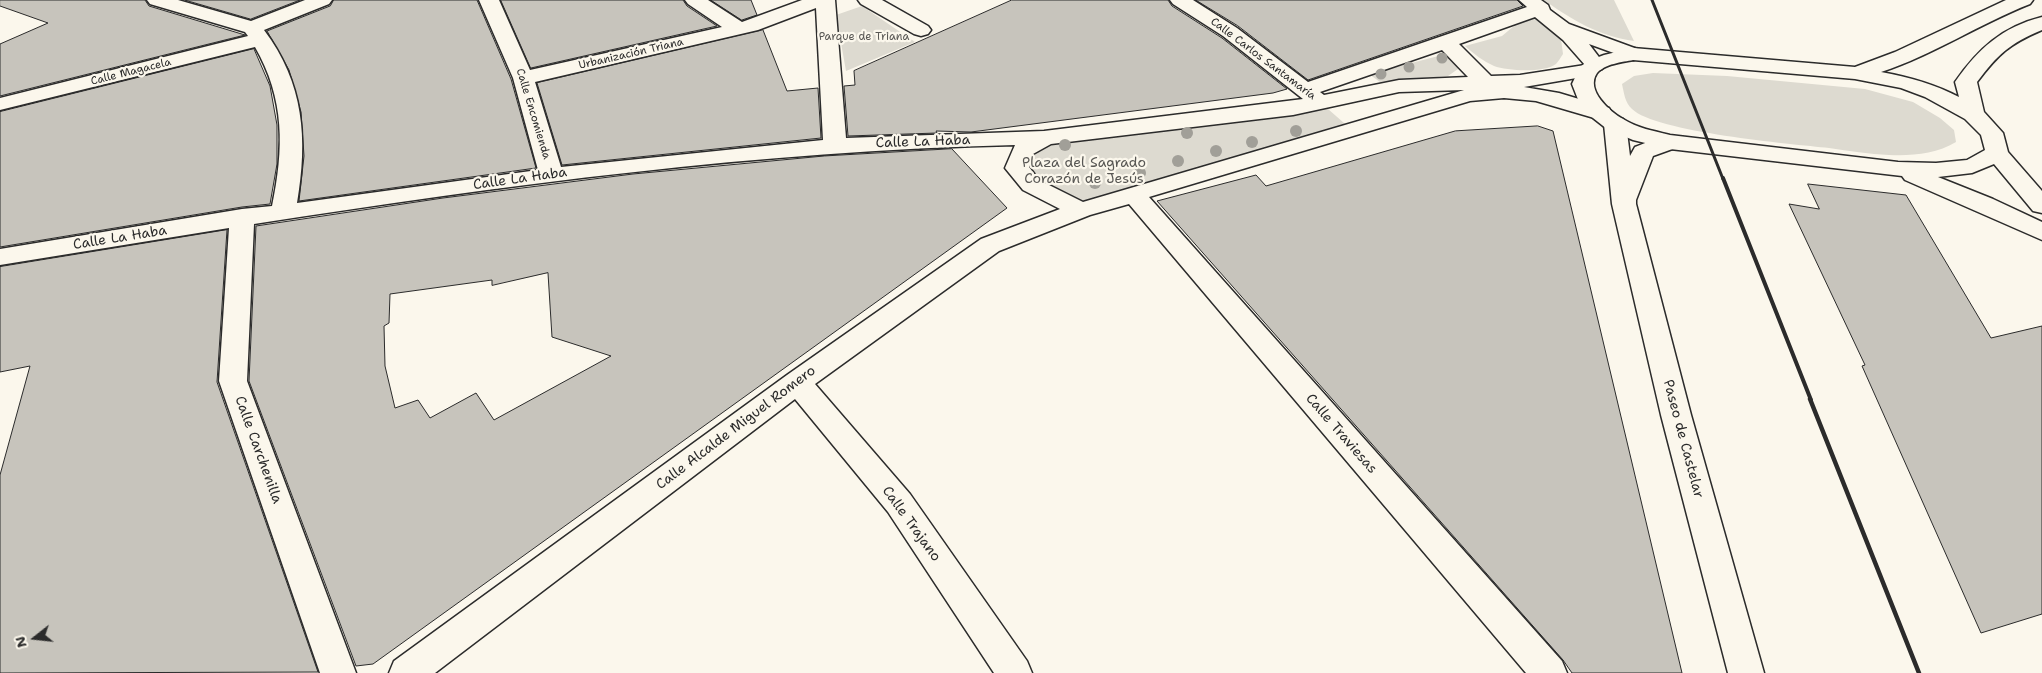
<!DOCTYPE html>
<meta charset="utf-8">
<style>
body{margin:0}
#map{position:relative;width:2042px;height:673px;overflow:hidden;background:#fbf7ec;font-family:"Shantell Sans",sans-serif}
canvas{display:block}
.north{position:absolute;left:10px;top:613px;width:50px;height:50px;-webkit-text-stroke:4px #fbf7ec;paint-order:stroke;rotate:254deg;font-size:14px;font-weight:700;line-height:20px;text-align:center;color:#2b2b2b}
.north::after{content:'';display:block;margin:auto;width:18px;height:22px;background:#2b2b2b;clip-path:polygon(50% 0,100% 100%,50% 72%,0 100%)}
</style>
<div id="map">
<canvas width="2042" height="673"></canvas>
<div class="north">N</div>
</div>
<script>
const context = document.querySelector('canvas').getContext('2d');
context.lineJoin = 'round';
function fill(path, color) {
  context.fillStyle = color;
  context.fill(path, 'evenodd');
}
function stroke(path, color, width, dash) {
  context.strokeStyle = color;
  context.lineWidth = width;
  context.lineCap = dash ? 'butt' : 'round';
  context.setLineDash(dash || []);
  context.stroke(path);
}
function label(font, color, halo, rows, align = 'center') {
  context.font = font + ' "Shantell Sans",sans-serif';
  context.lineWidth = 4.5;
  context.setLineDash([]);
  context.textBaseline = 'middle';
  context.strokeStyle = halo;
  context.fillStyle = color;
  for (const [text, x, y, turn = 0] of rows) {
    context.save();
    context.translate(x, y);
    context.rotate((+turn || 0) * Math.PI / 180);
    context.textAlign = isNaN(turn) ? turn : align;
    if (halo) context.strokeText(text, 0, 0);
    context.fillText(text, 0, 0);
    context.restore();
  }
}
const green = new Path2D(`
 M1544,0H1614L1634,41C1601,37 1570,19 1544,0Z
 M1515,5L1537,18L1561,39L1563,54C1561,57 1558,62 1556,64C1544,73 1508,71 1494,66C1483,61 1474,54 1465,46L1502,36L1514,26Z
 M862,6L915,42L846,71L836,15Z
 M1450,53L1458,62V69L1448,76L1380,82L1369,74Z
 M1653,73L1727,76L1865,89L1913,102L1940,118L1954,130L1956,142C1936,154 1912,156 1889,155C1869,154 1849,151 1829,148C1791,144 1655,132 1632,109C1625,103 1624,93 1622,84L1634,76Z
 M1320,102L1352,130L1081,210L1031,185L1023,150L1045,138Z`);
const building = new Path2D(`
 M0,0H145L149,6L245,35L0,96V44L48,23L0,6Z
 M185,0H300L251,19Z
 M334,0H477L511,79L536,168L299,201L304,156L301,112L289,70L267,31L330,6Z
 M501,0H683L687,6L717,26L531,68Z
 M711,0H751L757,15L742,20Z
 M1012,0H1168L1172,6L1222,38L1287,89L1273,93L971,132L936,131L937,133L848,136L844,86L855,85L854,71Z
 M1196,0H1517L1523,6L1308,80L1238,26Z
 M763,30L787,91L818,88L821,138L562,165L537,83Z
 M254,49L270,86L277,125V164L270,204L242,207L0,247V112Z
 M1538,126L1553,131L1682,673H1572L1563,660L1157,201L1256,175L1266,186L1455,131Z
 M952,149L1007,208L373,664L356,666L249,381L256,226L443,198L633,174L824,156ZM548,273L552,337L611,356L494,420L476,393L430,418L418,400L395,408L385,366L384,326L389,323L390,294L492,280V285Z
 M1808,184L1906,195L1991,338L2042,326V614L1981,633L1862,366L1865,365L1789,204L1819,209Z
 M227,230L217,382L318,672L0,673V475L30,366L0,372V267Z`);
const minor = new Path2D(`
 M147,0H178L251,21L305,0H332L329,4L264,30C304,83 308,139 297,203L538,170L513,78L479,0H499L530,70L722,27L688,4L685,0H708L742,22L802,0H835L846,138L1044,131L1303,99L1223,36L1173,4L1170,0H1193L1237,28L1308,82L1527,7L1519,0H1541L1548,5L1550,10L1569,24L1640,50L1643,54L1640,58L1633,60L1589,44L1605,65L1602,69L1597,71L1594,75L1524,87L1559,93L1609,108L1612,113L1609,118L1601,120L1536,101L1504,98L1470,101L1149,197L1562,661L1567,673H1526L1129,204L1090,215L999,251L815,384L910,494L1027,661L1032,673H994L888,512L795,399L435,673H389L394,661L787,375L981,239L1060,209L1023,190L1005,168L1015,145C759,151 506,185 254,224L247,381L356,673H320L219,381L229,228L0,265V249L242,209L272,206C284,149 285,99 255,47L0,110V98L248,36L245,32L150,4ZM816,8L823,140L561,167L535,82L758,30ZM1535,17L1563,40L1585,65L1520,75L1491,76L1459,44ZM1442,50L1468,77L1399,80L1324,95L1320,92ZM1464,90L1083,202L1039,180L1029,167L1033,154L1051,144L1293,115L1399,92Z
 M858,0H882L928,26L931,30L928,34L921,36L914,34L861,4Z
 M1615,117L1623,119L1626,124L1630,156L1635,147C1649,142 1663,134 1678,137L1681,142L1678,147L1653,156L1636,200V204L1691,415L1764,673H1728L1661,415L1612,204L1604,124L1607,119Z`);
const major = new Path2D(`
 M2006,0H2033L2030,4C1979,24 1933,55 1881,72C1909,77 1934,84 1959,97L1955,82C1978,49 2002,27 2042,17V30C2009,44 1998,54 1977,82L1984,112L2003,133L2008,152L2042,191V213L2033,211L1994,164L1972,173L1938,177L1993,199L2042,222V240L1905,180L1902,176L1670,149L1633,140L1607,129L1593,118L1579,102L1572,84L1580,67L1588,61L1604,55L1633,48L1855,67L1895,52ZM1633,60L1855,79L1901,88L1925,97L1965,119L1981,135L1985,150L1967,160L1936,163L1898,162L1670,135C1654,131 1637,128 1623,119C1610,112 1585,90 1597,73C1604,64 1623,62 1633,60Z`);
const railFar2 = new Path2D(`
 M1652,0L1723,179`);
const railFar1 = new Path2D(`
 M1723,178L1811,400`);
const rail = new Path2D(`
 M1810,399L1919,673`);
const trees = [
 [1442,58,5.5],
 [1409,67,5.5],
 [1381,74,5.5],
 [1296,131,6],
 [1187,133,6],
 [1252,142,6],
 [1065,145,6],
 [1216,151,6],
 [1178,161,6],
 [1140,173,6],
 [1095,183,6]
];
const farParknames = [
 ["Parque de Triana",864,37]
];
const farStreetnames = [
 ["Urbanización Triana",631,54,-13],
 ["Calle Carlos Santamaría",1263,59,37],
 ["Calle Magacela",131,72,-14],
 ["Calle Encomienda",533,114,73]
];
const streetNames = [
 ["Calle La Haba",923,142,-2],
 ["Calle La Haba",520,179,-8],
 ["Calle La Haba",120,238,-9],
 ["Calle Alcalde Miguel Romero",736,428,-37],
 ["Calle Traviesas",1341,434,49],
 ["Paseo de Castelar",1683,439,75],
 ["Calle Carchenilla",258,450,70],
 ["Calle Trajano",911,524,54]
];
const parkNames = [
 ["Plaza del Sagrado",1084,163],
 ["Corazón de Jesús",1084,179]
];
fill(green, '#dddad0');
fill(building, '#c7c4bc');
stroke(building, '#2b2b2b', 1);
stroke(minor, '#2b2b2b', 3);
stroke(major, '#2b2b2b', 3);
fill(minor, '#fbf7ec');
fill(major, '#fbf7ec');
stroke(railFar2, '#2b2b2b', 3);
stroke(railFar1, '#2b2b2b', 4);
stroke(rail, '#2b2b2b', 4.5);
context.fillStyle = '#a19f98';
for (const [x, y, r] of trees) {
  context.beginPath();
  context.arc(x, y, r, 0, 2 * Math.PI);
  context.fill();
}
label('11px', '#585754', '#fbf7ec', farParknames);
label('11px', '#2b2b2b', '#fbf7ec', farStreetnames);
label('14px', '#2b2b2b', '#fbf7ec', streetNames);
label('14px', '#585754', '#fbf7ec', parkNames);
</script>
